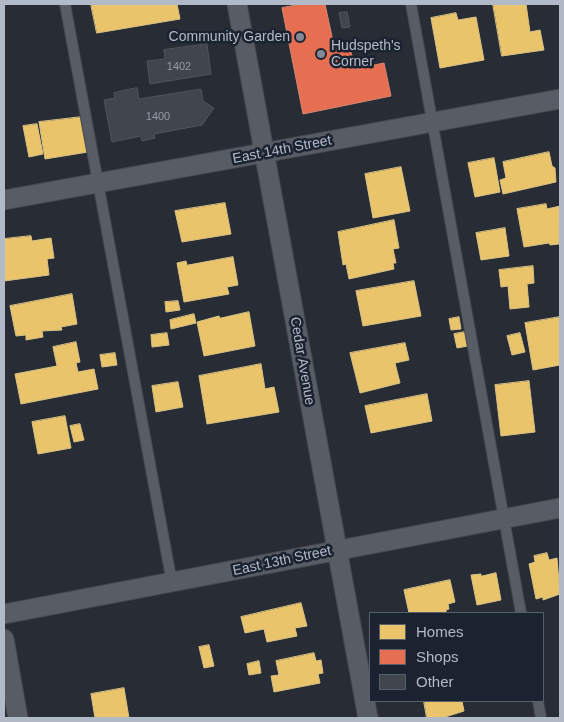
<!DOCTYPE html>
<style>
body{margin:0}
#map{position:relative;width:564px;height:722px;overflow:hidden;background:#282d35;font-family:Helvetica,sans-serif}
canvas{display:block}
.frame{position:absolute;inset:0;border:5px solid #b2b9c7;pointer-events:none}
.legend{position:absolute;left:369px;top:612px;width:175px;height:90px;box-sizing:border-box;background:#1c2330;border:1px solid #585f6c;margin:0;padding:6px 9px;list-style:none;font-size:15px;color:#b2b9c7}
.legend li{display:flex;align-items:center;gap:10px;height:25px}
.legend b{width:25px;border:1px solid #585f6c}
</style>
<div id="map">
<canvas width="564" height="722"></canvas>
<div class="frame"></div>
<ul class="legend">
<li><b style="height:14px;background:#e9c46a"></b>Homes</li>
<li><b style="height:14px;background:#e76f51"></b>Shops</li>
<li><b style="height:14px;background:#41454c"></b>Other</li>
</ul>
</div>
<script>
const context = document.querySelector('canvas').getContext('2d');
context.lineJoin = 'round';
function fill(path, color) {
  context.fillStyle = color;
  context.fill(path, 'evenodd');
}
function stroke(path, color, width, dash) {
  context.strokeStyle = color;
  context.lineWidth = width;
  context.lineCap = dash ? 'butt' : 'round';
  context.setLineDash(dash || []);
  context.stroke(path);
}
function label(font, color, halo, rows, align = 'center') {
  context.font = font + ' Helvetica,sans-serif';
  context.lineWidth = 5;
  context.setLineDash([]);
  context.textBaseline = 'middle';
  context.strokeStyle = halo;
  context.fillStyle = color;
  for (const [text, x, y, turn = 0] of rows) {
    context.save();
    context.translate(x, y);
    context.rotate((+turn || 0) * Math.PI / 180);
    context.textAlign = isNaN(turn) ? turn : align;
    if (halo) context.strokeText(text, 0, 0);
    context.fillText(text, 0, 0);
    context.restore();
  }
}
const homes = new Path2D(`
 M91,4H177L180,19L97,33Z
 M493,4H526L530,32L540,30L544,50L502,56Z
 M456,13L458,20L476,17L484,60L440,68L431,18Z
 M82,117L88,152L45,159L39,122Z
 M37,124L43,154L29,157L23,126Z
 M549,152L552,166L555,168L556,182L503,194L500,180L506,178L503,162Z
 M494,158L500,192L475,197L468,163Z
 M401,167L410,211L373,218L365,174Z
 M225,203L231,234L182,242L175,211Z
 M546,204L547,209L560,206L559,244L550,245L549,243L524,247L517,209Z
 M394,220L399,248L393,249L396,263H393L394,269L349,279L346,264L343,265L338,232Z
 M505,228L509,256L481,260L476,233Z
 M31,236L32,241L51,238L54,258L47,259L49,275L4,281V239Z
 M233,257L238,285L227,287L229,294L184,302L177,263L186,261L187,265Z
 M533,266L534,283L527,284L529,307L510,309L508,286L501,287L499,270Z
 M414,281L421,316L363,326L356,291Z
 M72,294L77,324L61,327L62,330L42,331L43,337L26,340V335L16,336L10,306Z
 M178,301L180,310L166,312L165,302Z
 M249,312L255,346L204,356L197,322L219,316L220,318Z
 M194,314L196,323L171,329L170,320Z
 M459,317L461,329L451,330L449,319Z
 M560,317V365L533,370L525,323Z
 M465,332L468,346L457,348L454,334Z
 M167,333L169,345L152,347L151,335Z
 M520,333L525,352L512,355L507,336Z
 M76,342L80,362L76,363L78,372L94,369L98,389L21,404L15,374L57,366L53,347Z
 M405,343L409,360L395,363L400,383L360,393L350,353Z
 M115,353L117,365L102,367L100,355Z
 M261,364L265,389L274,387L279,412L207,424L199,376Z
 M529,381L535,432L501,436L495,385Z
 M178,382L183,407L156,412L152,386Z
 M427,394L432,421L371,433L365,406Z
 M65,416L71,448L38,454L32,422Z
 M80,424L84,440L74,442L70,426Z
 M547,553L549,560L557,558L560,594L543,600V597L536,599L529,564L535,562L534,556Z
 M496,573L501,600L477,605L471,575L481,574V576Z
 M450,580L455,602L448,604L449,609L446,610V613H409L404,590Z
 M301,603L307,626L295,628L297,636L267,642L264,629L245,633L241,617Z
 M209,645L214,666L204,668L199,647Z
 M314,653L316,661L321,660L323,673L318,674L320,683L274,692L271,676L279,675L276,661Z
 M259,661L261,673L249,675L247,664Z
 M124,688L129,718H95L91,694Z
 M424,701H462L464,711L442,718H427Z`);
const shops = new Path2D(`
 M302,4H325L334,46L349,43L355,69L384,63L391,96L303,114L282,8Z`);
const building = new Path2D(`
 M347,12L350,27L342,28L339,13Z
 M207,44L211,74L150,84L147,61L165,59L164,50Z
 M137,88L139,99L201,89L203,101L214,108L202,125L154,134L155,138L142,141L141,136L112,142L104,100L115,98L114,93Z`);
const lane = new Path2D(`
 M65,4L172,583
 M411,4L521,613
 M538,701L541,718`);
const street = new Path2D(`
 M237,4L368,718
 M4,200L560,99
 M4,614L560,508
 M4,639L18,718`);
const markers = [
 [300,37,5,"#828894"],
 [321,54,5,"#828894"]
];
const numberNames = [
 ["1402",179,67],
 ["1400",158,117]
];
const poiNames = [
 ["Community Garden",290,37],
 ["Hudspeth's",331,46,"left"],
 ["Corner",331,62,"left"]
];
const streetNames = [
 ["East 14th Street",282,150,-11],
 ["Cedar Avenue",302,361,80],
 ["East 13th Street",282,561,-12]
];
fill(homes, '#e9c46a');
stroke(homes, '#d8c186', 1);
fill(shops, '#e76f51');
stroke(shops, '#d78574', 1);
fill(building, '#41454c');
stroke(building, '#50555d', 1);
stroke(lane, '#44484e', 12);
stroke(street, '#44484e', 21);
stroke(lane, '#585c64', 10);
stroke(street, '#585c64', 19);
for (const [x, y, r, color] of markers) {
  const dot = new Path2D();
  dot.arc(x, y, r, 0, 2 * Math.PI);
  context.fillStyle = color;
  context.fill(dot);
  stroke(dot, '#1c2330', 2);
}
label('11px', '#969ca8', null, numberNames);
label('14px', '#b2b9c7', '#1c2330', poiNames, 'right');
label('14px', '#b2b9c7', '#1c2330', streetNames);
</script>
